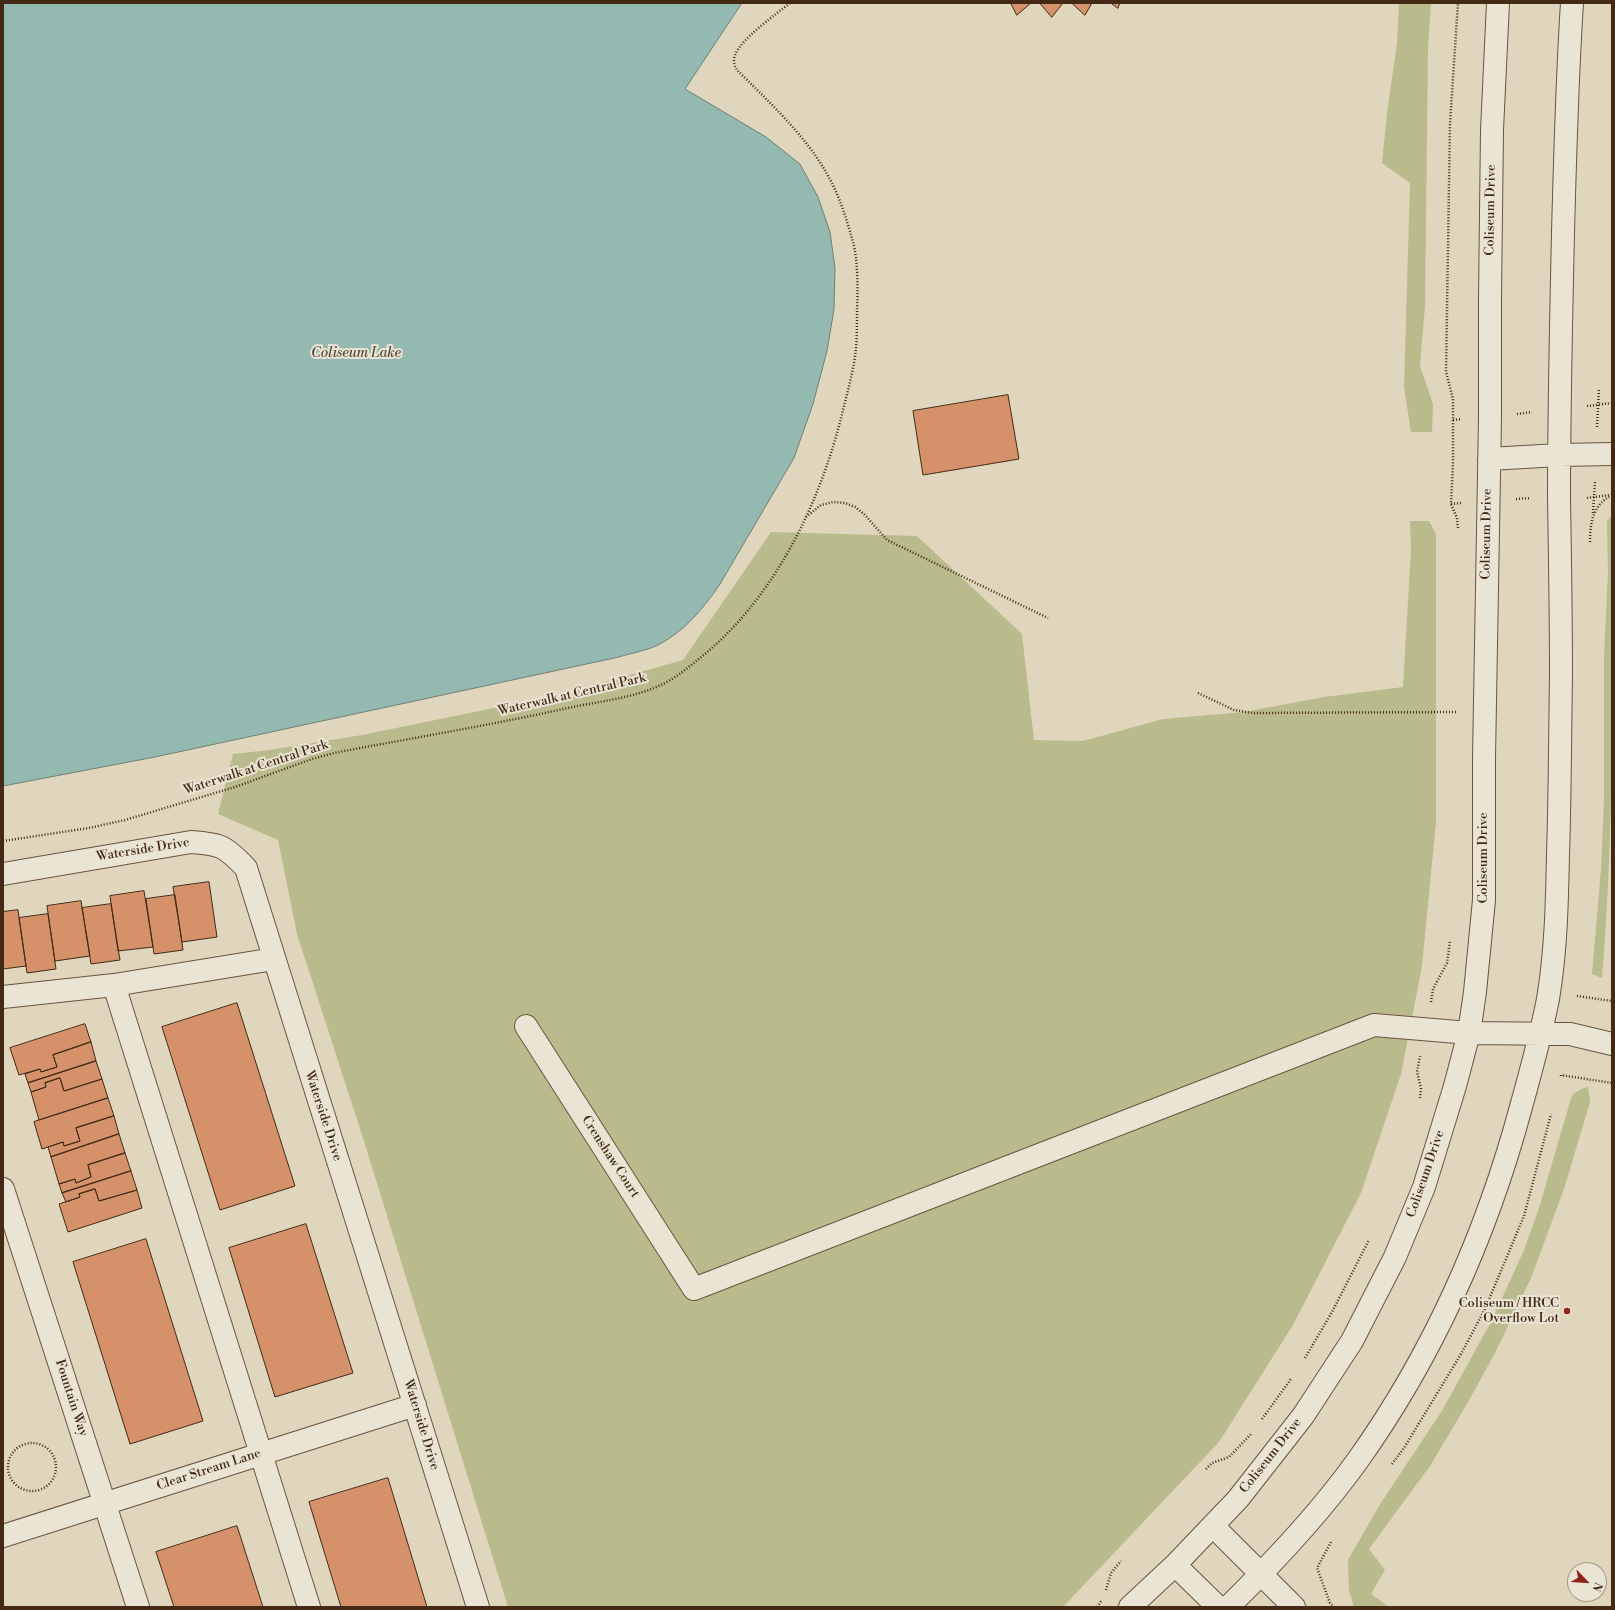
<!DOCTYPE html>
<style>
body{margin:0}
#map{position:relative;width:1615px;height:1610px;overflow:hidden;background:#dfd6bd;font-family:"Libre Bodoni",serif}
canvas{display:block}
.frame{position:absolute;inset:0;border:4px solid #442915;pointer-events:none}
.north{position:absolute;left:1567px;top:1562px;width:40px;height:40px;box-sizing:border-box;background:#eae4d4;border:1px solid #a89988;border-radius:50%;rotate:115deg;font-size:11px;font-weight:700;line-height:16px;text-align:center;color:#442915}
.north::after{content:'';display:block;margin:auto;width:14px;height:18px;background:#8f2418;clip-path:polygon(50% 0,100% 100%,50% 72%,0 100%)}
</style>
<div id="map">
<canvas width="1615" height="1610"></canvas>
<div class="frame"></div>
<div class="north">N</div>
</div>
<script>
const context = document.querySelector('canvas').getContext('2d');
context.lineJoin = 'round';
function fill(path, color) {
  context.fillStyle = color;
  context.fill(path, 'evenodd');
}
function stroke(path, color, width, dash) {
  context.strokeStyle = color;
  context.lineWidth = width;
  context.lineCap = dash ? 'butt' : 'round';
  context.setLineDash(dash || []);
  context.stroke(path);
}
function label(font, color, halo, rows, align = 'center') {
  context.font = font + ' "Libre Bodoni",serif';
  context.lineWidth = 4;
  context.setLineDash([]);
  context.textBaseline = 'middle';
  context.strokeStyle = halo;
  context.fillStyle = color;
  for (const [text, x, y, turn = 0] of rows) {
    context.save();
    context.translate(x, y);
    context.rotate((+turn || 0) * Math.PI / 180);
    context.textAlign = isNaN(turn) ? turn : align;
    if (halo) context.strokeText(text, 0, 0);
    context.fillText(text, 0, 0);
    context.restore();
  }
}
const green = new Path2D(`
 M1399,3H1431L1428,48L1425,306L1420,366L1433,404L1432,432H1411L1404,387L1410,183L1382,163L1388,105L1397,43Z
 M1612,516C1612,670 1615,825 1602,978L1592,974L1601,869L1604,800V655L1608,573L1607,520Z
 M1410,521H1429L1436,534V822L1422,966L1401,1074L1361,1193L1293,1325L1219,1442L1063,1607H508L362,1135L297,934L278,840L218,814L233,754L269,750L362,735L562,694L683,660L771,532L917,536L1022,634L1034,740L1083,741L1163,719L1244,712L1324,697L1403,687L1411,549Z
 M1588,1087L1590,1102L1564,1189L1531,1278L1495,1353L1467,1404L1430,1466L1369,1549L1385,1570L1371,1594L1389,1607H1354L1349,1590L1348,1560L1379,1506L1443,1409L1492,1320L1524,1250L1539,1208L1572,1095L1581,1089Z`);
const water = new Path2D(`
 M3,3H742L685,89L766,137L800,164L818,197L830,232L835,268L834,309L827,351L813,404L794,458L720,584C703,609 685,631 658,645C646,651 631,653 619,657L155,757L3,786Z`);
const building = new Path2D(`
 M1011,3H1031L1017,15Z
 M1040,3H1063L1052,17Z
 M1072,3H1092L1085,15Z
 M1111,3H1120L1118,8Z
 M1008,395L1019,459L923,475L913,411Z
 M209,882L217,937L182,942L173,887Z
 M144,891L153,947L118,951L110,896Z
 M175,895L183,950L154,954L146,899Z
 M81,901L90,956L55,961L47,906Z
 M111,904L120,960L91,964L82,908Z
 M18,910L26,966L3,969V912Z
 M48,914L56,969L27,973L19,918Z
 M237,1003L295,1186L220,1210L162,1027Z
 M85,1024L91,1042L53,1055L57,1067L41,1072L40,1069L19,1075L10,1048Z
 M91,1042L96,1061L28,1083L25,1074L40,1069L41,1072L57,1067L53,1055Z
 M96,1061L102,1079L64,1091L60,1078L45,1083L46,1087L31,1092L28,1083Z
 M60,1078L64,1091L102,1079L108,1098L39,1120L31,1092L46,1087L45,1083Z
 M108,1098L114,1116L76,1128L80,1141L64,1146L63,1142L42,1149L34,1122Z
 M114,1116L119,1134L51,1157L48,1147L63,1142L64,1146L80,1141L76,1128Z
 M119,1134L125,1153L88,1165L91,1177L76,1183L75,1179L59,1184L51,1157Z
 M125,1153L131,1171L62,1193L59,1184L75,1179L76,1183L91,1177L88,1165Z
 M131,1171L137,1190L99,1201L95,1189L79,1194L80,1197L66,1202L62,1193Z
 M95,1189L99,1201L137,1190L142,1208L68,1232L59,1204L80,1197L79,1194Z
 M306,1224L353,1373L275,1397L229,1248Z
 M146,1239L203,1421L130,1444L73,1262Z
 M388,1478L427,1607H341L309,1502Z
 M237,1526L263,1607H174L156,1552Z`);
const path = new Path2D(`
 M1587,406L1612,403
 M1517,414L1532,412
 M1453,420L1462,419
 M1597,427L1599,389
 M1587,498L1610,495
 M1516,499L1531,498
 M1451,504L1461,503
 M1593,513L1595,482
 M806,517L821,505L833,502L845,503L855,507L864,514L887,540L1048,618
 M1458,528L1457,518L1451,504L1453,462V399L1446,372L1450,123L1458,3
 M1590,542C1590,522 1593,505 1612,495
 M1198,693L1234,710L1253,713L1457,712
 M3,841L89,828L125,820L235,787L312,759L334,753C412,738 491,725 568,708C600,701 636,698 665,683C678,676 689,667 700,658C775,598 821,502 843,410C848,390 854,369 856,348C857,336 857,323 857,311C858,293 858,259 853,242C846,217 838,191 824,169C804,134 765,98 737,70C734,65 733,60 735,55C742,38 775,15 790,3
 M1577,996L1612,1001
 M1431,1002L1433,989L1447,963L1450,941
 M1561,1076V1075L1612,1083
 M1420,1098L1421,1088L1417,1072L1420,1056
 M1305,1358L1332,1312L1369,1240
 M1262,1419L1291,1379
 M8 1467a24 24 0 1 1 48 0a24 24 0 1 1-48 0Z
 M1392,1464L1404,1448L1461,1354L1485,1309L1524,1216L1551,1114
 M1206,1469L1212,1463L1229,1457L1251,1434
 M1331,1542L1317,1568L1330,1603L1334,1607
 M1106,1590L1111,1573L1121,1561
 M1097,1607L1102,1600`);
const minor = new Path2D(`
 M1489,459L1559,455L1612,454
 M3,874L191,842C221,844 225,846 246,868L478,1607
 M114,985L309,1607
 M3,997L114,985L274,959
 M526,1026L694,1289L1374,1025L1469,1033L1570,1034L1612,1044
 M3,1189L138,1607
 M1213,1526L1294,1607
 M3,1536L415,1405
 M1175,1565L1218,1607
 M1130,1607L1175,1565L1238,1499L1303,1416L1352,1341L1395,1257L1424,1187L1455,1086L1469,1033L1475,992L1484,900V758L1490,417V297L1492,130L1498,3
 M1228,1607C1275,1561 1320,1513 1358,1460C1434,1353 1487,1233 1521,1107C1531,1071 1541,1035 1548,999C1556,951 1557,903 1558,855C1560,795 1560,735 1561,676C1561,616 1560,557 1559,497C1559,409 1561,321 1563,233C1565,156 1567,80 1572,3`);
const markers = [
 [1567,1311,4,"#8f2418"]
];
const streetNames = [
 ["Coliseum Drive",1491,210,-89],
 ["Coliseum Drive",1487,534,-89],
 ["Waterwalk at Central Park",572,695,-13],
 ["Waterwalk at Central Park",256,768,-18],
 ["Waterside Drive",143,850,-9],
 ["Coliseum Drive",1484,858,-90],
 ["Waterside Drive",323,1116,72],
 ["Crenshaw Court",610,1157,57],
 ["Coliseum Drive",1426,1174,-71],
 ["Fountain Way",71,1398,72],
 ["Waterside Drive",421,1425,73],
 ["Coliseum Drive",1271,1456,-52],
 ["Clear Stream Lane",209,1470,-18]
];
const poiNames = [
 ["Coliseum / HRCC",1559,1304],
 ["Overflow Lot",1559,1319]
];
const waterNames = [
 ["Coliseum Lake",356,354]
];
fill(green, '#babb8c');
fill(water, '#93b9b0');
stroke(water, '#737f72', 1);
fill(building, '#d4916a');
stroke(building, '#442915', 1);
stroke(minor, '#6b543f', 24);
stroke(path, '#442915', 2.5, [1, 2]);
stroke(minor, '#eae4d4', 22);
for (const [x, y, r, color] of markers) {
  const dot = new Path2D();
  dot.arc(x, y, r, 0, 2 * Math.PI);
  context.fillStyle = color;
  context.fill(dot);
  stroke(dot, '#eae4d4', 1.5);
}
label('13px', '#442915', '#eae4d4', streetNames);
label('13px', '#442915', '#eae4d4', poiNames, 'right');
label('italic 14px', '#584d3c', '#eae4d4', waterNames);
</script>
